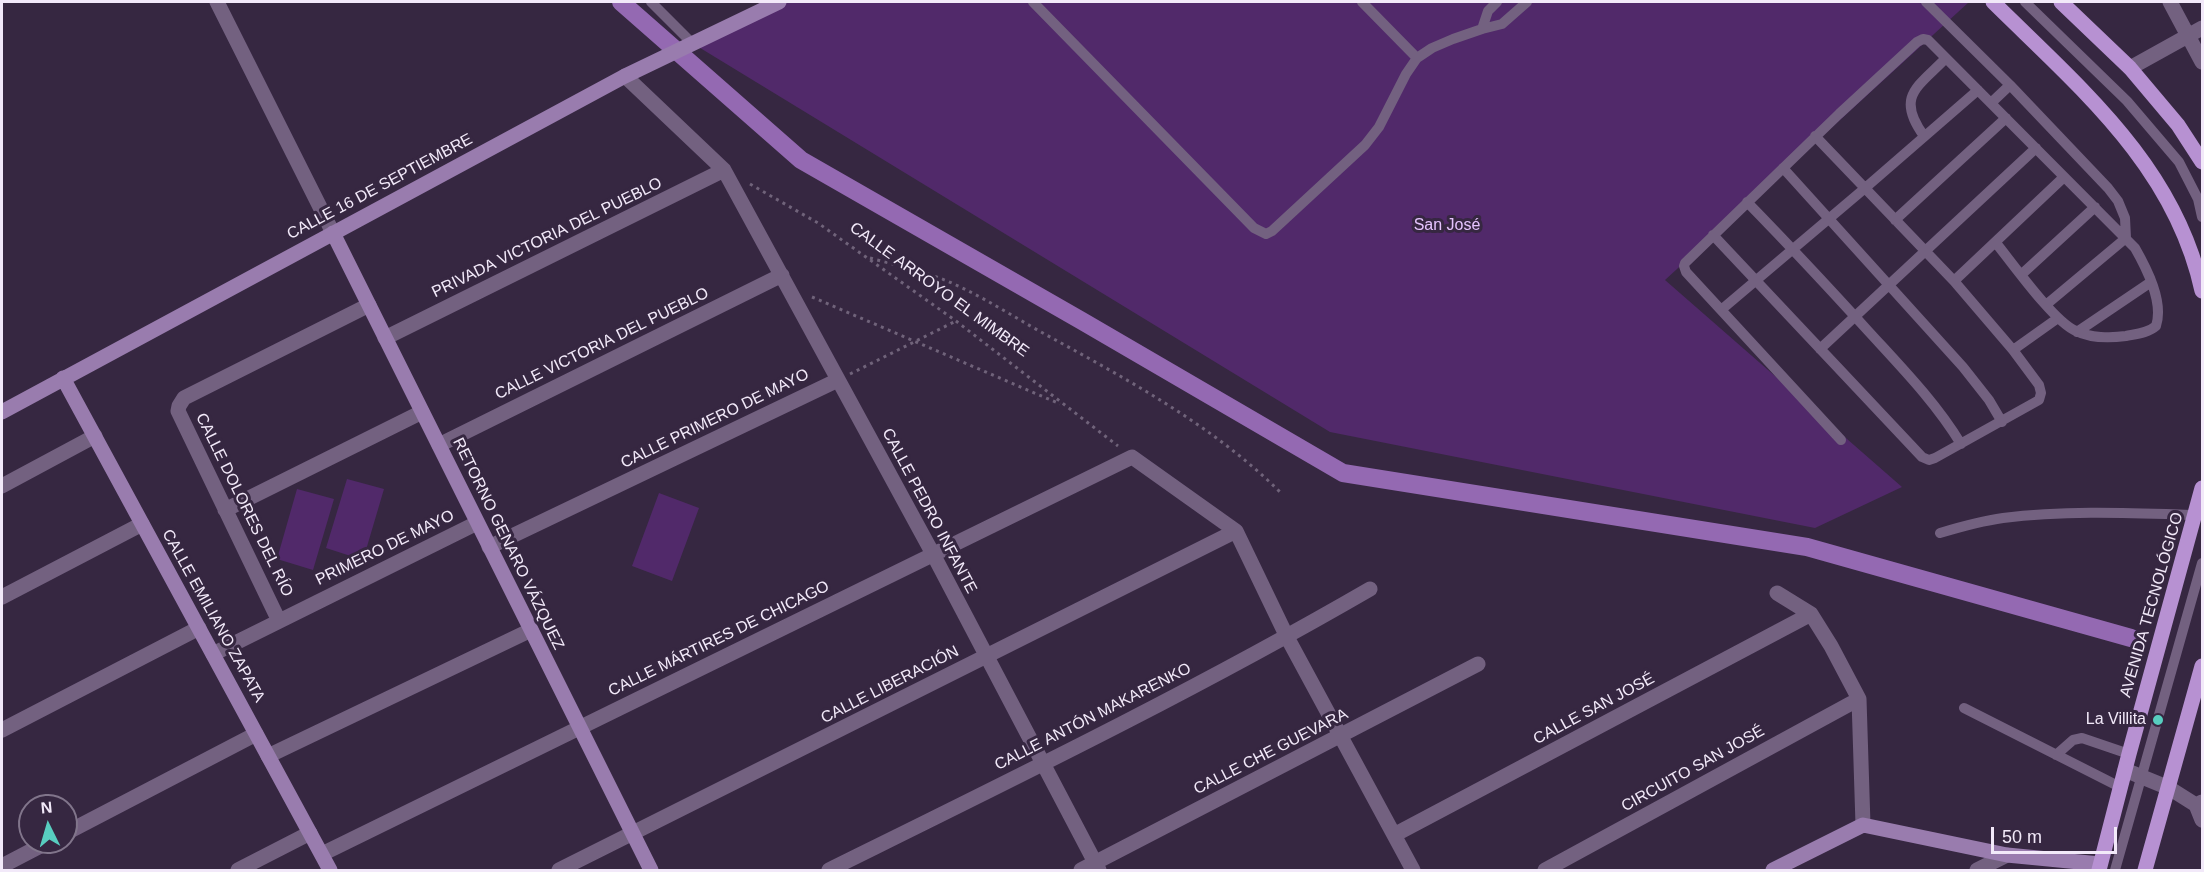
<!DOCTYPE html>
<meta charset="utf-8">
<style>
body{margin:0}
#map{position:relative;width:2204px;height:872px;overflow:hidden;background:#362741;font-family:Arial,sans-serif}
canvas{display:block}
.frame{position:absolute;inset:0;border:3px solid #f2e9f9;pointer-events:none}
.north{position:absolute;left:18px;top:794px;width:60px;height:60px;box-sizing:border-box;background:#362741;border:2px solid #81758b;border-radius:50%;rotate:355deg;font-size:16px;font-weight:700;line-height:24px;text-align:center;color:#f2e9f9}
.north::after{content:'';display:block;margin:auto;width:21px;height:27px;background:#58cec0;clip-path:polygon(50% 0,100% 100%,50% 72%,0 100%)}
.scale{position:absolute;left:1991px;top:827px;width:126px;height:27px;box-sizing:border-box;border:3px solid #f2e9f9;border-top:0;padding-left:8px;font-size:18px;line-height:21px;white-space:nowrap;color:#f2e9f9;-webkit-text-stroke:4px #362741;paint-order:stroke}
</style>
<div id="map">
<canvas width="2204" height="872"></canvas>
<div class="frame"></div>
<div class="north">N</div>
<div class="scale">50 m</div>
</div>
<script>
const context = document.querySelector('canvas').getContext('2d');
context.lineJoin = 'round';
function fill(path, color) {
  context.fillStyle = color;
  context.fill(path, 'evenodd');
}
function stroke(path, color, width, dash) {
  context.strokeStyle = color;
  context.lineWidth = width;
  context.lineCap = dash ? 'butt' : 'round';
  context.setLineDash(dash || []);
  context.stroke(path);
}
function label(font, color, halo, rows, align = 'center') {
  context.font = font + ' Arial,sans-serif';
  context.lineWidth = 6;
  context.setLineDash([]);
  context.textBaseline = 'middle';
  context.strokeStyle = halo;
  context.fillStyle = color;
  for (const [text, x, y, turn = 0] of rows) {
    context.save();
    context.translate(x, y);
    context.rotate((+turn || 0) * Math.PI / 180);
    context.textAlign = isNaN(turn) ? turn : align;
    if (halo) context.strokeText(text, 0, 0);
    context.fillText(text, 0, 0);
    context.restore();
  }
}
const green = new Path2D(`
 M774,2H1969L1665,280L1902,487L1815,528L1330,432L692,43Z
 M347,479L384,489L363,560L326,548Z
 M297,489L334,499L313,570L277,559Z
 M659,493L699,508L672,581L632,566Z`);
const canal = new Path2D(`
 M621,2L801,160L1082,321L1343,473L1807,547L2131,638`);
const path = new Path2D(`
 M750,184L818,223L956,321L1118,446
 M870,258C899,266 929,272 956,285C989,300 1020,321 1052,338C1132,382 1216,428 1281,493
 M812,297L1060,404
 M850,374L956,321`);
const lane = new Path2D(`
 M651,2L692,43
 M1033,2L1254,228L1266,234L1272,231L1365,145L1379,127L1406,74L1417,58L1432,48L1453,39L1482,29L1502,24L1527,2
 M1362,2L1417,58
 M1926,2L2010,85L1991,103
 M2025,2L2127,101L2179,162L2198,199L2202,217
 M1482,29L1488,11L1497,2
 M2010,85L2108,188L2118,201L2125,218L2126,238L2047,304
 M1924,136C1895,96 1918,87 1946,58
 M1783,168L1963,367L1989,400L2002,422
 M1747,202C1789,245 1830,289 1870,333C1903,369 1936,403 1961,444
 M1895,220L2006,118
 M1713,235L1922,457L1929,460L1935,458L2039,400L2041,393L2039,385L2013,350L1954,281L1815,136
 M2022,274L2095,207
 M1954,281L2064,177
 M1721,310L1864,189L1978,90
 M2077,332L2151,282
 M1820,349L2036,148
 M2013,350L2058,318
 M1841,440L1686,272L1684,266L1685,263L1839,114L1917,42L1923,39L1928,40L2135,248C2147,269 2164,302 2156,326C2148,333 2136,334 2126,336C2111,338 2090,338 2076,331C2054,322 2013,264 1996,243
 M1940,533C1960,527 1981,521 2003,518C2067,510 2131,513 2196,515
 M1964,708L2120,787
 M2056,755L2073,740L2082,738L2129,754
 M2115,870L2202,563`);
const street = new Path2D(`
 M217,2L333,233
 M2170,2L2202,62
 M2130,68L2202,28
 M625,76L724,170L933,554L1099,870
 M385,338L724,170
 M439,445L782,275
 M2,486L95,436
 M225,510L422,412
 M489,547L838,380
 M1777,593L1811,614L1831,646L1859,699L1863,825
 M2,597L142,524
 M279,621L178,411L179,406L184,398L369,305
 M213,654L477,523
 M2,730L199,628
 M268,756L531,630
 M2125,770L2169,788L2196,805L2202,802
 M2196,805L2202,820
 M66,833L256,734
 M1394,835L1811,614
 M322,854L1132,457L1236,531L1287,637L1413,870
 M2,866L48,842
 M238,870L310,833
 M559,870L1236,531
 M829,870C1011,780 1194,691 1370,589
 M1081,870L1478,664
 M1545,870L1859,699
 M1977,870L2007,855`);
const secondary = new Path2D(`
 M333,233L651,870
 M63,378L330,870
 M2,412L625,76L779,2
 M1773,870L1863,825L2007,855L2100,864`);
const primary = new Path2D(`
 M1993,2C2080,88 2175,166 2202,291
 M2061,2L2130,68L2178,125L2202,162
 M2099,870L2129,754L2202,488
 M2145,870L2202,666`);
const markers = [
 [2158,720,6,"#58cec0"]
];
const streetNames = [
 ["CALLE 16 DE SEPTIEMBRE",380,187,-28],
 ["PRIVADA VICTORIA DEL PUEBLO",547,238,-26],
 ["CALLE ARROYO EL MIMBRE",939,290,36],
 ["CALLE VICTORIA DEL PUEBLO",602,344,-26],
 ["CALLE PRIMERO DE MAYO",715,419,-26],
 ["CALLE DOLORES DEL RÍO",244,505,64],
 ["CALLE PEDRO INFANTE",929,511,62],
 ["RETORNO GENARO VÁZQUEZ",508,544,64],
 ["PRIMERO DE MAYO",385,548,-26],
 ["AVENIDA TECNOLÓGICO",2152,605,-74],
 ["CALLE EMILIANO ZAPATA",213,616,61],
 ["CALLE MÁRTIRES DE CHICAGO",719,639,-26],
 ["CALLE LIBERACIÓN",890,685,-27],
 ["CALLE SAN JOSÉ",1594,709,-28],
 ["CALLE ANTÓN MAKARENKO",1093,717,-27],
 ["CALLE CHE GUEVARA",1271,752,-27],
 ["CIRCUITO SAN JOSÉ",1693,769,-29]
];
const parkNames = [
 ["San José",1447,226]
];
const poiNames = [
 ["La Villita",2146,720]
];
fill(green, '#51296a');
stroke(canal, '#9469b2', 18);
stroke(path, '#70637a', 3, [3, 4.5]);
stroke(lane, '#736180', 10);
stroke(street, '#736180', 15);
stroke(secondary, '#997cae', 15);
stroke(primary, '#b791d2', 15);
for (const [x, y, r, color] of markers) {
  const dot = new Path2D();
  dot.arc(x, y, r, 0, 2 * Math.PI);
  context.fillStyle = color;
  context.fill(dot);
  stroke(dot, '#362741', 2);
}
label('16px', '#f2e9f9', '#362741', streetNames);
label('16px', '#e5c3fe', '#362741', parkNames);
label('16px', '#f2e9f9', '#362741', poiNames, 'right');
</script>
